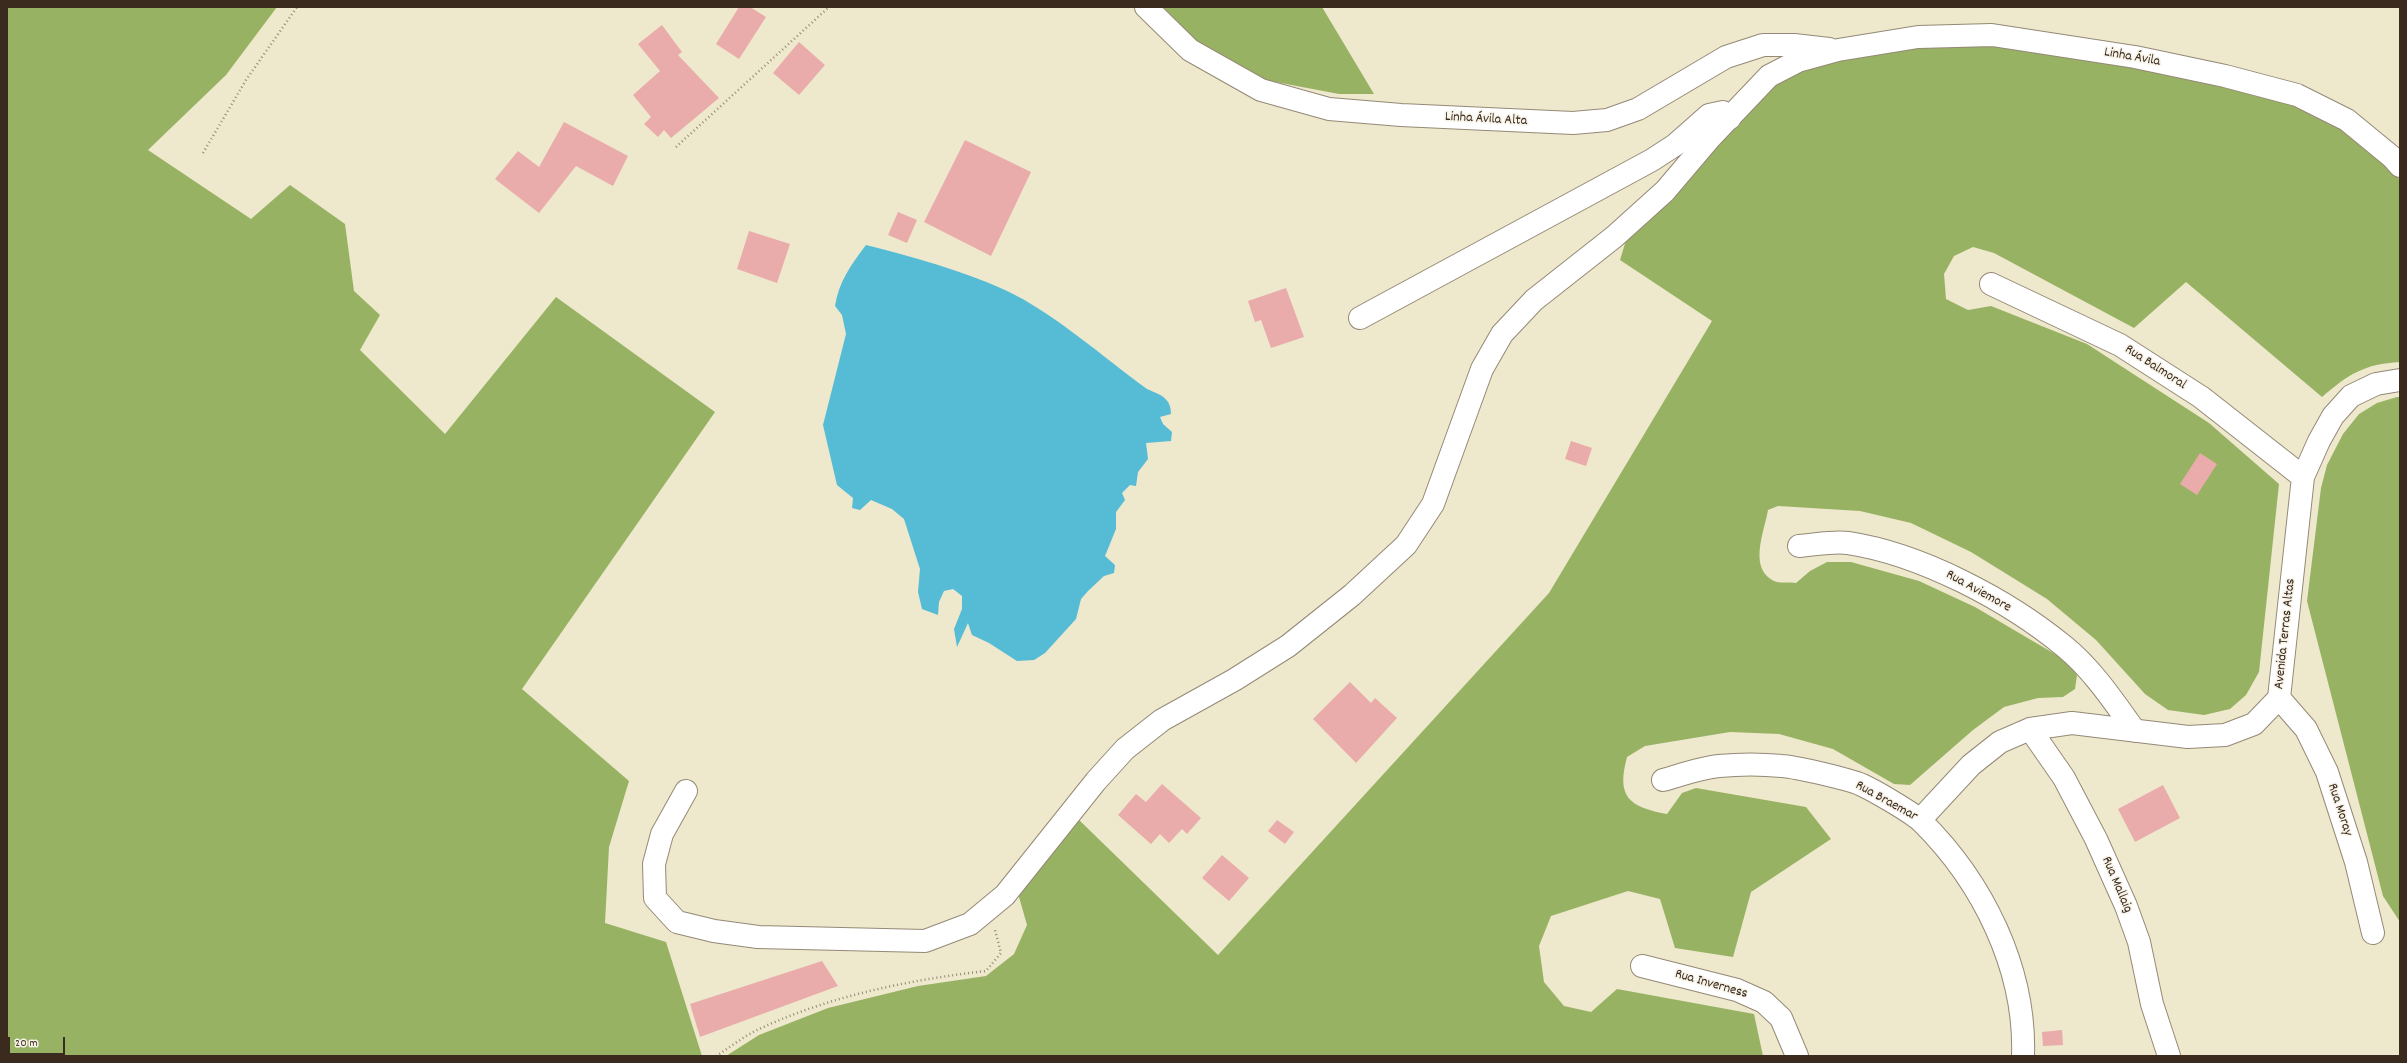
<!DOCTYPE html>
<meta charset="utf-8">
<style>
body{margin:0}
#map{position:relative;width:2407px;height:1063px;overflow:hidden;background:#eee8cd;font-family:Dekko,sans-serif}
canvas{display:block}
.frame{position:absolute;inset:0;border:8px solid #3b2a1e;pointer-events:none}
.scale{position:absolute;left:8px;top:1037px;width:57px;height:18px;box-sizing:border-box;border:2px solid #3b2a1e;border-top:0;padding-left:5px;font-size:12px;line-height:14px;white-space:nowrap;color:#3b2a1e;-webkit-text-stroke:3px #f7f3e8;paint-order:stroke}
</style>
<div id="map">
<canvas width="2407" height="1063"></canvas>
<div class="frame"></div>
<div class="scale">20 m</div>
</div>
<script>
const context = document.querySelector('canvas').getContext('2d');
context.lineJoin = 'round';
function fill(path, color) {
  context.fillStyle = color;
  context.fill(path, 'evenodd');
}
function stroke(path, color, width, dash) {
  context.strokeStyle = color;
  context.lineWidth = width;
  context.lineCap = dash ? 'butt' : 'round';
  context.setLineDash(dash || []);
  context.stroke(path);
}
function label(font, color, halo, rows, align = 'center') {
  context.font = font + ' Dekko,sans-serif';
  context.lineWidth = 3;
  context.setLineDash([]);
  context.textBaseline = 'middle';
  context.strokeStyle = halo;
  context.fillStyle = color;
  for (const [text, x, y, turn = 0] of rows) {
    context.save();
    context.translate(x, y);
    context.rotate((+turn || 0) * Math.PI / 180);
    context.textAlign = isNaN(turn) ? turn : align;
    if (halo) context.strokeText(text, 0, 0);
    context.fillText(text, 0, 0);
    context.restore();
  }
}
const forest = new Path2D(`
 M8,7H277L226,75L148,150L251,219L290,185L345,224L354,291L380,315L360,350L445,434L556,297L715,412L522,689L629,781L609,847L605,923L666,942L702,1056H7Z
 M1163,7H1322L1374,94H1339L1265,80L1197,42Z
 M1921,44L1993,45L2067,55L2272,96L2342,128L2382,160L2400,180V362C2364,364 2349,374 2322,397L2186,282L2134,328L1994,253L1973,247L1954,256L1944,274L1946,299L1968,310L1991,306L2087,344L2209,423L2279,484L2259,672L2246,695L2230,709L2204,715L2168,710L2145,694L2096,640L2047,599L1971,552L1911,523L1860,511L1778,506L1768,510C1764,533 1747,571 1777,582C1782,583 1790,582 1796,583L1810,571L1827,562H1851L1919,581L1975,607L2065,660L2077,675L2075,689L2063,697L2038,698L2004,707L1973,730L1910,785L1894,784L1833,749L1779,734L1730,732L1645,746L1627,757C1616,797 1629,807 1667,814L1682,793L1696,788L1806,807L1831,839L1751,892L1733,957L1675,948L1660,899L1628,891L1551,916L1539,946L1544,982L1564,1006L1591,1012L1617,989L1754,1014L1763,1056H726L759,1035L828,1008L918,986L986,976L1014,954L1027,925L1017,890L1077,818L1218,955L1549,593L1712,321L1620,260L1630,227L1776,83L1805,69L1846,56Z
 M2397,397H2400V922L2383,896L2307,601L2321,488L2327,465L2343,434L2359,414L2377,403Z`);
const water = new Path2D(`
 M866,245C913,257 961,270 1005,290C1053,312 1104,358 1147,389C1161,395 1171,398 1171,414L1160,417L1163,424L1172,432L1171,441L1146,443L1148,459L1138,472L1136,486L1130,485L1122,493L1125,500L1116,512V529L1105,556L1115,565L1114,573L1104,576L1088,591L1081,599L1076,619L1045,653L1034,660L1017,661L989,643L972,635L968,623L957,647L954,629L962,609V596L953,589L944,591L939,602L938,615L922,609L918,592L920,569L904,519L892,509L871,500L860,510L852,508L853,498L837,485L823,425L846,334L842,315L835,306C839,281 851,265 866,245Z`);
const building = new Path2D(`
 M739,7H750L766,17L739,59L716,44Z
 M662,25L682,52L678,55L719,98L671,138L664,130L658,137L644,124L651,117L633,95L660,71L638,44Z
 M799,42L825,65L799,95L773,73Z
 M564,122L628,156L613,186L576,166L539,213L495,179L518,151L539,167Z
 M965,140L1031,172L991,256L924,222Z
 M898,212L917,220L907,243L888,235Z
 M749,231L790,244L777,283L737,269Z
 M1286,288L1304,337L1271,348L1261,320L1255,322L1248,301Z
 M1571,441L1592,448L1586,466L1565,459Z
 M2200,453L2217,464L2197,495L2180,484Z
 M1350,682L1371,703L1375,698L1397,718L1356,763L1313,719Z
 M1162,784L1201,818L1187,834L1182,829L1169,843L1160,834L1151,844L1118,815L1136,794L1146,802Z
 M2163,785L2180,818L2135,842L2118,809Z
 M1277,820L1294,832L1285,844L1268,831Z
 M1222,855L1249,878L1229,901L1202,878Z
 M822,961L838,986L700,1037L690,1004Z
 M2062,1030L2063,1045L2043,1046L2042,1032Z`);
const path = new Path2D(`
 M676,147L829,7
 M203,153L246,80L297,7
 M716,1056C729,1048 743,1037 757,1030C829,996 908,980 986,971L1001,953L995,930`);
const minor = new Path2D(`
 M1146,7L1190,50L1261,90L1329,109L1401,115L1573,123L1607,120L1638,109L1726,57L1763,45H1794L1829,49
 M1991,284L2120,345L2201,397L2303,477
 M1360,318L1652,160L1675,145L1709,115L1723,112L1730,118
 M1799,546C1814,545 1833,541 1848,543C1921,554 2008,600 2065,647C2093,670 2114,702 2135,731
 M2279,698L2306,729L2327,772L2356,862L2373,933
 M2030,729L2064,778L2096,839L2126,906L2139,942L2152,1004L2169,1056
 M1663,780C1681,775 1700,768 1719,766C1739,764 1762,764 1782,766C1796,767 1849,779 1862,785C1875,791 1911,812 1921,821C1983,882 2026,969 2023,1056
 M686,791L662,834L654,864L655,898L677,922L714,931L758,937L925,941L970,924L1005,895L1096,781L1125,749L1162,720L1234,680L1288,646L1352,595L1406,545L1433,504L1482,369L1502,334L1534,300L1614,237L1665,191L1710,138L1769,76L1798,61L1838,50L1918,37L1992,35L2135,57L2225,76L2297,95L2347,120L2392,157L2400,166
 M1920,820L1971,765L2000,742L2030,729L2072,723L2188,737L2225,735L2254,724L2279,698L2303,477L2319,441L2333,416L2351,396L2376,384L2400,380
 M1642,966L1737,990L1764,1002L1781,1018L1797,1056`);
const streetNames = [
 ["Linha Ávila",2132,58,10],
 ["Linha Ávila Alta",1486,120,3],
 ["Rua Balmoral",2155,368,33],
 ["Rua Aviemore",1978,592,29],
 ["Avenida Terras Altas",2286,634,-84],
 ["Rua Braemar",1886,802,29],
 ["Rua Moray",2339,810,72],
 ["Rua Mallaig",2116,885,67],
 ["Rua Inverness",1711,985,16]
];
fill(forest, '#98b263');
fill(water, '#56bbd4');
fill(building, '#eaacaa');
stroke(minor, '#948976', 24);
stroke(path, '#948976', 2.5, [1, 3]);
stroke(minor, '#fff', 22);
label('14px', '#3b2a1e', '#f7f3e8', streetNames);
</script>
